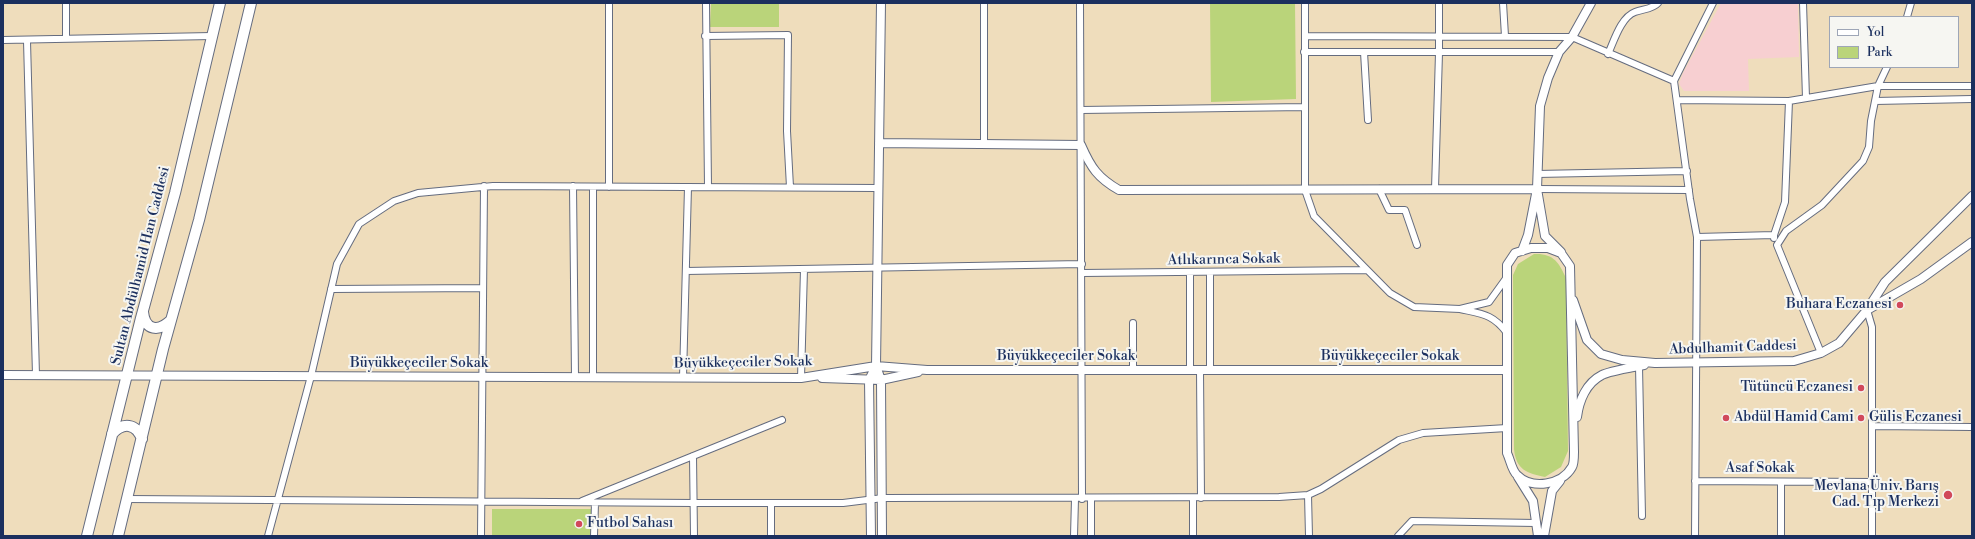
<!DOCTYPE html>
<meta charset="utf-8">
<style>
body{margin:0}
#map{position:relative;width:1975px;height:539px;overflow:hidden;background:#efddbc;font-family:"Libre Bodoni",serif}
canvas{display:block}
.frame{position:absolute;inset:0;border:4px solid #1b2f5e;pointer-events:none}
.legend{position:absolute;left:1829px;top:16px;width:130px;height:52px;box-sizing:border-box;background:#f6f6f2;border:1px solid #9ea6b7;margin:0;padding:5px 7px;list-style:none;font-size:12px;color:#1b2f5e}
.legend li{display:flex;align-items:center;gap:8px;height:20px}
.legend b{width:20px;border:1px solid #9ea6b7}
</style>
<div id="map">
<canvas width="1975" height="539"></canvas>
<div class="frame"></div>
<ul class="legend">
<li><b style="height:5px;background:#fff"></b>Yol</li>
<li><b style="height:11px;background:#bad47a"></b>Park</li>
</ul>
</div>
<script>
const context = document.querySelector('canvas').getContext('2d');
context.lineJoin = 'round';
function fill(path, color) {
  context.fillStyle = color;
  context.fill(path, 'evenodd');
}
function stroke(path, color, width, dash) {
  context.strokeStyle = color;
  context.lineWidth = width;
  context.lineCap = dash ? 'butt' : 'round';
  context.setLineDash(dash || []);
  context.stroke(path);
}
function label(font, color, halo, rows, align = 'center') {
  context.font = font + ' "Libre Bodoni",serif';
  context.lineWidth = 4;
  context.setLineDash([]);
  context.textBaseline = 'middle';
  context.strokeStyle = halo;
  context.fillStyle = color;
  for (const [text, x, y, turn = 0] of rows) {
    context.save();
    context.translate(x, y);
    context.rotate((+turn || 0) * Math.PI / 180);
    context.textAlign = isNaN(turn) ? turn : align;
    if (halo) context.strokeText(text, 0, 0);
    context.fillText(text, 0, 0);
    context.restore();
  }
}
const built = new Path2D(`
 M1721,3H1798L1799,57L1748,59L1749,91H1684L1679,84L1683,73Z`);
const green = new Path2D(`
 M711,3H779V27H710Z
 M1210,3H1295L1296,99L1211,102Z
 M1534,254C1553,253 1559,262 1566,278L1568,451L1561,467L1545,477C1527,473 1516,470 1514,449L1513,275L1518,264Z
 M492,509H591V536H492Z`);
const minor = new Path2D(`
 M66,3V37
 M706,3L708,187
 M1080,3L1082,499
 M1305,3V190L1314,216L1390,293L1414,307L1460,309
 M1503,3L1505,36
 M1803,3L1806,98
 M1907,17L1911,3
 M705,36L788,35L787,131L790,187
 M1305,36L1572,37L1674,81L1713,3
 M3,40L212,36
 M27,41L36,375
 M1304,52H1559
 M1364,52L1368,120
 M1608,54C1614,41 1621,17 1635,12C1643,9 1653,9 1658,3
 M1674,81L1690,199L1697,237L1695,536
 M1677,100L1789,101L1878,86H1972
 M1875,101L1972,99
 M1081,110L1305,107
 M984,144V3
 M1537,174L1687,171
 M573,186L575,377
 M609,187V3
 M1379,189L1389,210H1405L1417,245
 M1435,189L1439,53V3
 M1537,189L1689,190
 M1774,235L1785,202L1789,101
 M1697,237L1774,235V238
 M686,271L1082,264
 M1082,273L1367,270
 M1210,273V370
 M1507,277L1489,302L1460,309C1482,314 1493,314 1507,333
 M331,289L483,288
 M1867,310L1872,327V536
 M1133,323V370
 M1821,353L1777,245L1786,231L1822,205L1863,161L1869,147L1871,121L1878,86L1887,67
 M1639,366L1642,516
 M1190,370V273
 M1200,370L1201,498
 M593,377V187
 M683,377L688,187
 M801,378L804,269
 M1873,426L1972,427
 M693,456L694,536
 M1695,481L1873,482
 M1781,482V536
 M1308,495L1309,536
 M127,499L694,503H843L883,498L1279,497L1308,495L1321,489L1399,440L1423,433L1507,428
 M1091,499V536
 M582,501L782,420
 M268,536L311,376L337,264L359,224L394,201L418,193L493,186L878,188
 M481,536L484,186
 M594,536L595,503
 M771,536V503
 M1074,536L1075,499
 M1193,536V498
 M1398,536L1412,521L1536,523`);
const tertiary = new Path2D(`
 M881,3L876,366L881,380L882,536
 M879,143L1081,145C1091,168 1098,178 1119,190L1537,189
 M1531,248H1548L1561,253L1570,266L1574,452C1574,457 1574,464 1572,467C1562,485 1532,490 1517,475C1512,471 1510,459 1507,453V265L1515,253Z
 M1522,251L1528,235L1536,194
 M1561,252L1545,236L1537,189L1540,106L1548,78L1559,52L1572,37L1591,3
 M1573,300L1587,340L1601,354L1622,360L1655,363L1794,361L1821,353L1839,343L1867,310L1885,282L1972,196
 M1869,309L1921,279L1972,242
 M3,375L801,378L876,366L927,370H1507
 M822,378L881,380L918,372
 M1577,417C1579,401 1586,383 1602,375C1609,371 1635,367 1644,365
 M1518,477L1533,501L1538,536
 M871,536L869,380L876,366
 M1544,536L1552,491L1560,481`);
const primary = new Path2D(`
 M143,312C145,331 159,332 171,320
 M112,434C123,422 136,423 142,439
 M87,536L141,318L175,193L220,3
 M118,536L163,349L199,220L251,3`);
const markers = [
 [1900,305,4,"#d1495b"],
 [1861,388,4,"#d1495b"],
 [1726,418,4,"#d1495b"],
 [1861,418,4,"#d1495b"],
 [1948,495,5,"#d1495b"],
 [579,524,4,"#d1495b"]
];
const streetNames = [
 ["Atlıkarınca Sokak",1224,260,-1],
 ["Sultan Abdülhamid Han Caddesi",141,266,-76],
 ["Abdulhamit Caddesi",1733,348,-2],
 ["Büyükkeçeciler Sokak",1066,357],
 ["Büyükkeçeciler Sokak",1390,357],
 ["Büyükkeçeciler Sokak",743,363,-1],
 ["Büyükkeçeciler Sokak",419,364],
 ["Asaf Sokak",1760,469]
];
const poiNames = [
 ["Buhara Eczanesi",1892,305],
 ["Tütüncü Eczanesi",1853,388],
 ["Abdül Hamid Cami",1734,418,"left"],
 ["Gülis Eczanesi",1869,418,"left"],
 ["Mevlana Üniv. Barış",1939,487],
 ["Cad. Tıp Merkezi",1939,503],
 ["Futbol Sahası",587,524,"left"]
];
fill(built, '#f7cfd1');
fill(green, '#bad47a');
stroke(minor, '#656c7f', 8);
stroke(tertiary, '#656c7f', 10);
stroke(primary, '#656c7f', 12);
stroke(minor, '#fff', 6);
stroke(tertiary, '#fff', 8);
stroke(primary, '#fff', 10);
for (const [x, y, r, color] of markers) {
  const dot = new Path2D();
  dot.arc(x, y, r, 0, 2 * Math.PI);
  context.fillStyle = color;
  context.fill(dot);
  stroke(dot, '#f6f6f2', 1.5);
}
label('14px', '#1b2f5e', '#f6f6f2', streetNames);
label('14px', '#1b2f5e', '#f6f6f2', poiNames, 'right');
</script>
